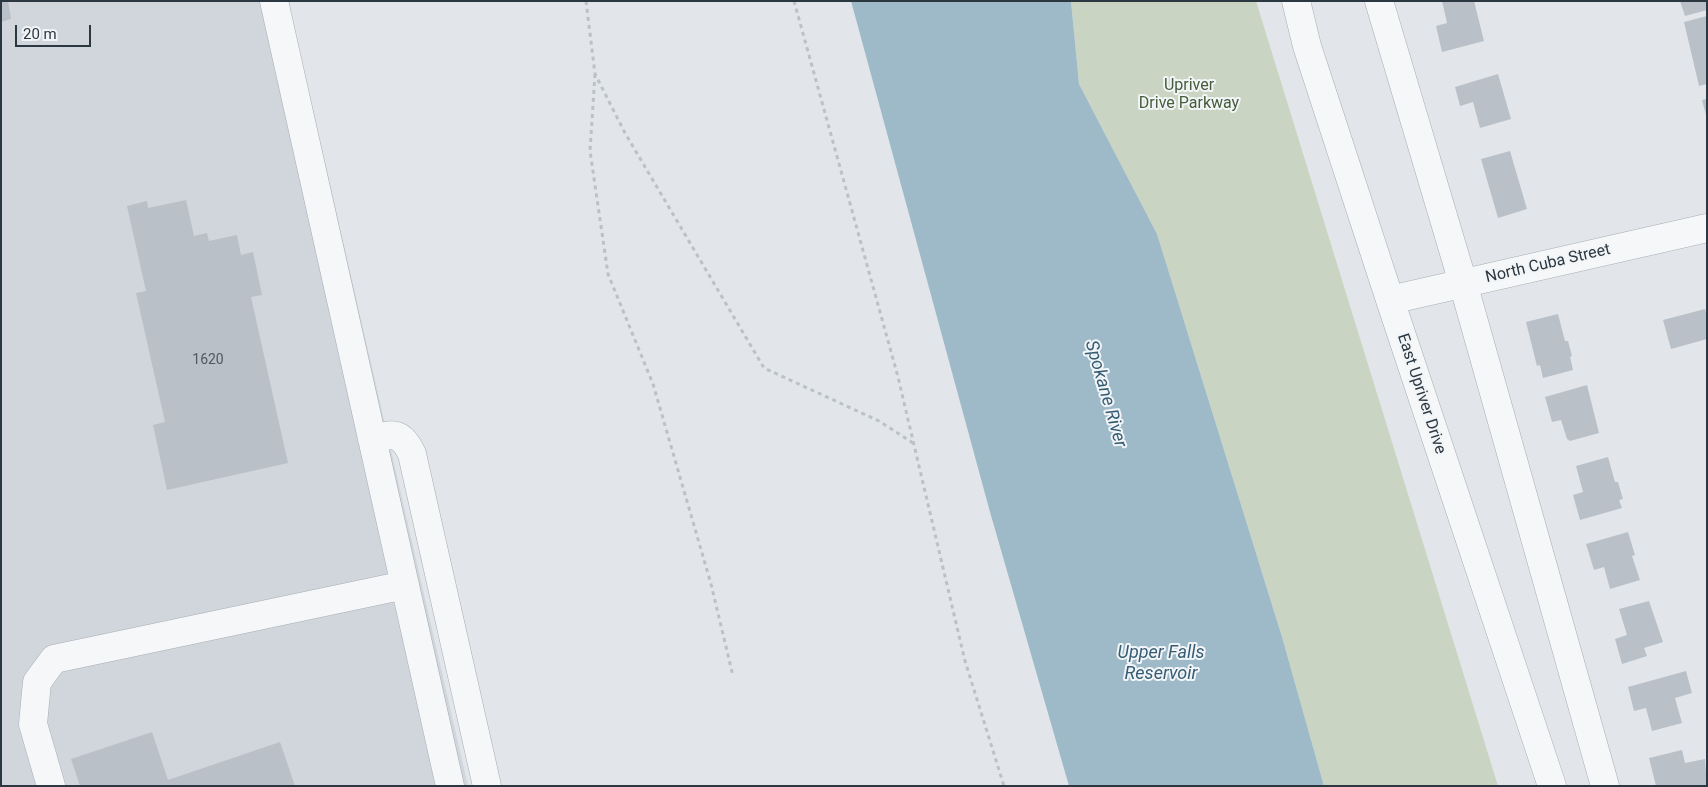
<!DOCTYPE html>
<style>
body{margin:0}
#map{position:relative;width:1708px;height:787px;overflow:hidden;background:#e2e6ea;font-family:Roboto,sans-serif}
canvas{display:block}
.frame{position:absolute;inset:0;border:2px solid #2b3741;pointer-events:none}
.scale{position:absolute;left:15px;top:25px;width:76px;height:22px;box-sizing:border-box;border:2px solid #2b3741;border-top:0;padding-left:6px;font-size:15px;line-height:18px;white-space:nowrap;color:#2b3741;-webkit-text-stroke:4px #f2f5f7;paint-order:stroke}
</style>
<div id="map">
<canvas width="1708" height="787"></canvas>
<div class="frame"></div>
<div class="scale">20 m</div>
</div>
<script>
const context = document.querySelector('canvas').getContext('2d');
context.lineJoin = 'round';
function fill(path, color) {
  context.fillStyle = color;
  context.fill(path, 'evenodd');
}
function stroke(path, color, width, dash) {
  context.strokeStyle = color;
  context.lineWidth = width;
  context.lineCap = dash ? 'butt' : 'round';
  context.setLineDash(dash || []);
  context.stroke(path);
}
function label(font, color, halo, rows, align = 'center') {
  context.font = font + ' Roboto,sans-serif';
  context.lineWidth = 4;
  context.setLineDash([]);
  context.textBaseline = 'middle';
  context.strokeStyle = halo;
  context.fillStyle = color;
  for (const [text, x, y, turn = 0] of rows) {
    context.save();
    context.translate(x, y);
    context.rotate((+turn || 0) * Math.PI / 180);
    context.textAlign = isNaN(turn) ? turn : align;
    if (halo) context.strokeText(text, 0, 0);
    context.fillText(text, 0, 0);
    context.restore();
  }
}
const built = new Path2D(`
 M1,1H288L468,786H1Z`);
const green = new Path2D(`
 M1071,1H1256L1498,786H1324L1282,637L1157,234L1079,84Z`);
const water = new Path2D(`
 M851,1H1071L1079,84L1157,234L1282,637L1324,786H1069L990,512Z`);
const building = new Path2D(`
 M1,1H8L11,19L1,22Z
 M1442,1H1474L1484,41L1442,52L1436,26L1447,23Z
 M1680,1H1707V10L1685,16Z
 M1707,16V84L1699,86L1684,22Z
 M1498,74L1511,119L1480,128L1473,102L1460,106L1455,87Z
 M1707,99V115H1706L1702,100Z
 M1510,151L1527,209L1498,218L1481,159Z
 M186,200L194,236L207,233L209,241L237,235L241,255L253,252L262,295L251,297L288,463L167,490L153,425L165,422L136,293L146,291L127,206L147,201L148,208Z
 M1705,309L1707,317V339L1671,349L1663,320Z
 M1558,314L1565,341H1568L1572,356L1570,357L1573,370L1543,378L1540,365L1537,366L1526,322Z
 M1587,385L1599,433L1570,441L1567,439L1561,420L1552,422L1545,397Z
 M1608,457L1615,482H1618L1623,499L1619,500L1622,508L1580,520L1573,495L1583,492L1576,466Z
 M1628,532L1635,555L1632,556L1640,580L1610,589L1604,567L1594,570L1586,544Z
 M1649,601L1663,642L1644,648L1647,656L1622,664L1615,639L1627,635L1619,609Z
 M1686,671L1692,693L1675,698L1682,723L1652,731L1646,708L1634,711L1628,687Z
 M152,732L168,780L280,742L295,786H80L71,759Z
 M1682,750L1685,763L1705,759L1707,786H1656L1649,758Z`);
const path = new Path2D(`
 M586,1L595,74L625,133L764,368L879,421L913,443
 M794,1L898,377L965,661L1004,786
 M595,74L590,151L608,274L653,384L711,584L733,676`);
const minor = new Path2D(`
 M274,1L450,786
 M1296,1L1307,46L1390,300L1552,786
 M1379,1L1463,283L1605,786
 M1390,300L1707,228
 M372,439C394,433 401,432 412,454L487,786
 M51,786L33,724L37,682L54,659L405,585`);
const numberNames = [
 ["1620",208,360]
];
const parkNames = [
 ["Upriver",1189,86],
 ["Drive Parkway",1189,104]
];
const streetNames = [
 ["North Cuba Street",1548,264,-13],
 ["East Upriver Drive",1421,394,72]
];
const waterNames = [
 ["Spokane River",1105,394,74],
 ["Upper Falls",1161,653],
 ["Reservoir",1161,674]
];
fill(built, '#d0d6dc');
fill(green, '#cad4c3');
fill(water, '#9ebac9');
fill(building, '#b9c0c7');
stroke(minor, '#a7aeb4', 29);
stroke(path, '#bcc1c5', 3, [4, 4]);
stroke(minor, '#f5f7f8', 28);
label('14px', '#4e5962', null, numberNames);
label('16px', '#455d38', '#f2f5f7', parkNames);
label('16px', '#2b3741', '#f2f5f7', streetNames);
label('italic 18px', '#365c74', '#f2f5f7', waterNames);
</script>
